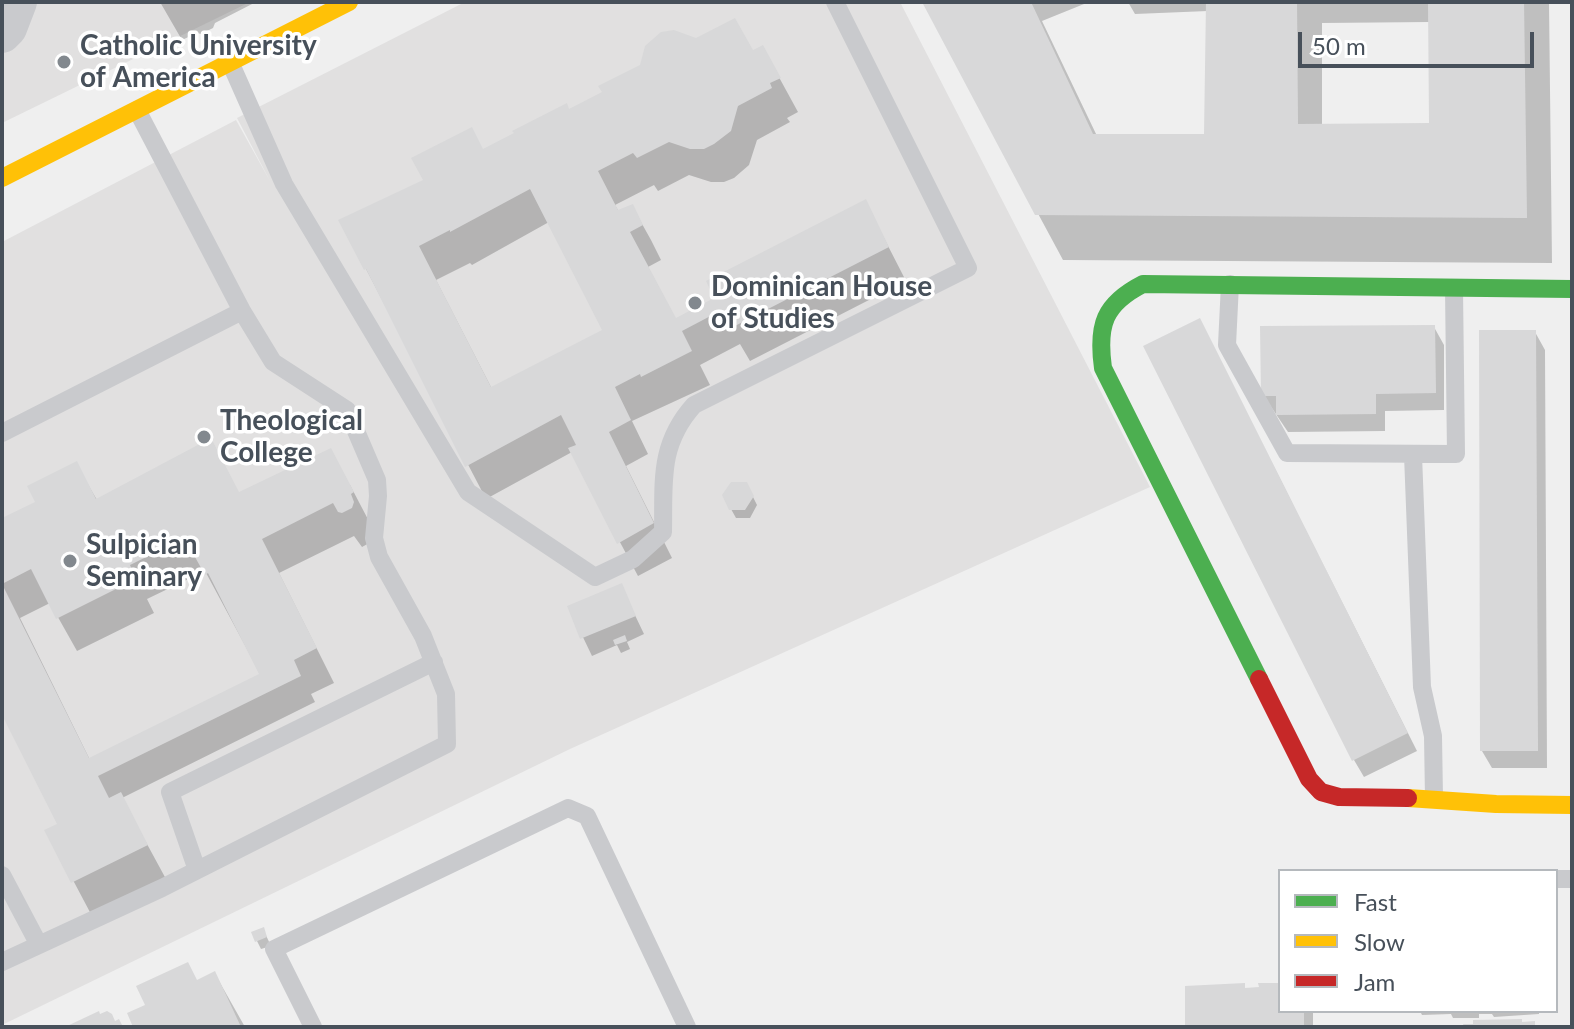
<!DOCTYPE html>
<style>
body{margin:0}
#map{position:relative;width:1574px;height:1029px;overflow:hidden;background:#efefef;font-family:Lato,sans-serif}
canvas{display:block}
.frame{position:absolute;inset:0;border:4px solid #47505a;pointer-events:none}
.legend{position:absolute;left:1278px;top:869px;width:280px;height:144px;box-sizing:border-box;background:#fff;border:2px solid #b5b9bd;margin:0;padding:10px 14px;list-style:none;font-size:24px;color:#47505a}
.legend li{display:flex;align-items:center;gap:16px;height:40px}
.legend b{width:40px;border:2px solid #b5b9bd}
.scale{position:absolute;left:1298px;top:32px;width:236px;height:36px;box-sizing:border-box;border:4px solid #47505a;border-top:0;padding-left:10px;font-size:24px;line-height:28px;white-space:nowrap;color:#47505a;-webkit-text-stroke:6px #fff;paint-order:stroke}
</style>
<div id="map">
<canvas width="1574" height="1029"></canvas>
<div class="frame"></div>
<ul class="legend">
<li><b style="height:10px;background:#4caf50"></b>Fast</li>
<li><b style="height:10px;background:#ffc107"></b>Slow</li>
<li><b style="height:10px;background:#c62828"></b>Jam</li>
</ul>
<div class="scale">50 m</div>
</div>
<script>
const context = document.querySelector('canvas').getContext('2d');
context.lineJoin = 'round';
function fill(path, color) {
  context.fillStyle = color;
  context.fill(path, 'evenodd');
}
function stroke(path, color, width, dash) {
  context.strokeStyle = color;
  context.lineWidth = width;
  context.lineCap = dash ? 'butt' : 'round';
  context.setLineDash(dash || []);
  context.stroke(path);
}
function label(font, color, halo, rows, align = 'center') {
  context.font = font + ' Lato,sans-serif';
  context.lineWidth = 7;
  context.setLineDash([]);
  context.textBaseline = 'middle';
  context.strokeStyle = halo;
  context.fillStyle = color;
  for (const [text, x, y, turn = 0] of rows) {
    context.save();
    context.translate(x, y);
    context.rotate((+turn || 0) * Math.PI / 180);
    context.textAlign = isNaN(turn) ? turn : align;
    if (halo) context.strokeText(text, 0, 0);
    context.fillText(text, 0, 0);
    context.restore();
  }
}
const education = new Path2D(`
 M2,2H250L2,123Z
 M465,2H900L1150,487L570,749L2,1025V242L236,120L270,181L237,118Z`);
const shadow = new Path2D(`
 M160,2H264H256L215,23L213,28L201,34L197,33L182,40Z
 M924,2H1089L1042,21L1097,136H1206L1208,11L1135,14L1128,2H1549L1552,263L1063,260ZM1430,22L1431,125L1322,126V23Z
 M763,48L798,112L787,118L790,122L757,140L749,165L734,178L724,182H711L689,175L658,191L654,185L615,205L619,212L632,206L651,240L661,260L648,267L676,320L717,299L865,201L906,281L750,361L740,344L700,365L710,385L632,421L648,454L626,466L672,558L638,576L572,452L486,499L341,221L569,111ZM549,222L605,330L492,389L436,280L470,263L472,265Z
 M1434,327L1444,345V410L1385,411V431L1288,432L1263,395Z
 M1535,332L1545,350L1547,768H1492L1482,751Z
 M1209,338L1417,751L1364,777L1354,760Z
 M76,464L97,500L240,494L350,485L372,527L371,542L362,547L354,536L279,573L334,683L311,694L315,702L122,798L166,879L92,916L47,831L59,825L2,711V521L38,503ZM205,571L261,675L90,760L20,618L50,603L77,651L154,613L147,599Z
 M751,493L757,505L750,518H736L731,509Z
 M621,586L644,634L627,642L630,649L621,653L617,645L592,656L569,608Z
 M263,929L271,946L261,949L257,941Z
 M215,974L245,1027H135L197,982Z
 M1244,985L1246,990L1280,985V1011H1313V1027H1187Z
 M1420,1011H1539V1014L1494,1017L1492,1014H1479V1018H1453L1451,1014L1422,1015Z`);
const building = new Path2D(`
 M922,2H1031L1093,134H1204L1206,2H1297L1298,124L1429,123L1428,2H1524L1527,218L1035,215Z
 M735,18L753,50L763,45L781,78L770,83L772,88L738,106L731,131L714,144L704,149H690L669,142L637,158L633,153L598,171L618,210L633,204L643,225L630,232L676,318L714,298L706,281L866,199L889,247L729,329L720,311L682,331L692,351L641,377L640,374L615,387L631,420L609,432L654,523L617,544L568,448L576,445L561,415L465,467L366,269L364,270L338,220L423,180L411,158L472,127L483,149L514,133L512,131L567,103L569,109L602,92L598,86L640,65L645,46L661,32L674,30L696,38ZM530,189L602,330L491,387L419,246L450,230V232Z
 M1200,318L1408,733L1352,761L1143,346Z
 M1435,325L1436,393L1376,394V414L1276,415V396H1261L1260,326Z
 M1479,330H1536L1538,751H1480Z
 M211,438L239,492L331,448L354,492L351,494L354,502L352,508L342,513L338,512L333,503L262,539L317,648L294,660L301,676L98,776L109,798L121,792L148,845L71,883L44,830L57,824L2,715V584L89,758L259,674L208,573L205,575L195,557L199,555L189,536L130,565L136,579L56,619L31,569L2,584V518L35,502L27,486L77,461L96,499Z
 M731,482H747L754,496L745,510H729L722,495Z
 M622,583L636,616L580,639L567,606Z
 M625,635L627,641L615,645L613,640Z
 M264,927L267,937L255,942L251,932Z
 M188,962L197,980L215,971L241,1027H133L127,1013L145,1005L136,986Z
 M1245,983V988L1259,987L1258,983H1280V1011H1304V1027H1185V986Z
 M99,1011L100,1014L107,1011L112,1014L115,1021L119,1019L123,1027H65Z
 M1522,1019V1022L1535,1021V1027H1464L1463,1024H1473V1020Z`);
const lane = new Path2D(`
 M230,62L284,184L468,492L595,577L633,559L663,532C664,483 658,445 694,405L968,268L835,2
 M1230,284L1227,345L1287,453L1456,454L1454,289
 M2,433L242,311
 M1413,455L1422,687L1433,736L1434,798
 M197,870L170,792L434,662
 M2,875L39,945
 M1556,879H1572
 M2,962L162,888L447,744L446,694L423,636L379,557L374,538L378,496L377,480L347,410L273,362L242,311L137,110
 M313,1027L274,949L568,808L587,816L687,1027`);
const street = new Path2D(`
 M2,34L8,28L18,2`);
const fast = new Path2D(`
 M1259,679L1103,368C1097,325 1104,304 1143,284L1572,289`);
const slow = new Path2D(`
 M2,178L349,2
 M1408,798L1496,804L1572,805`);
const jam = new Path2D(`
 M1259,679L1309,779L1321,792L1339,797L1408,798`);
const markers = [
 [64,62,8,"#82888e"],
 [695,303,8,"#82888e"],
 [204,437,8,"#82888e"],
 [70,561,8,"#82888e"]
];
const poiNames = [
 ["Catholic University",80,46],
 ["of America",80,78],
 ["Dominican House",711,287],
 ["of Studies",711,319],
 ["Theological",220,421],
 ["College",220,453],
 ["Sulpician",86,545],
 ["Seminary",86,577]
];
fill(education, '#e1e0e0');
fill(shadow, '#0003');
fill(building, '#d8d8d9');
stroke(lane, '#c9cacd', 18);
stroke(street, '#c9cacd', 38);
stroke(fast, '#4caf50', 18);
stroke(slow, '#ffc107', 18);
stroke(jam, '#c62828', 18);
for (const [x, y, r, color] of markers) {
  const dot = new Path2D();
  dot.arc(x, y, r, 0, 2 * Math.PI);
  context.fillStyle = color;
  context.fill(dot);
  stroke(dot, '#fff', 3);
}
label('bold 28px', '#47505a', '#fff', poiNames, 'left');
</script>
